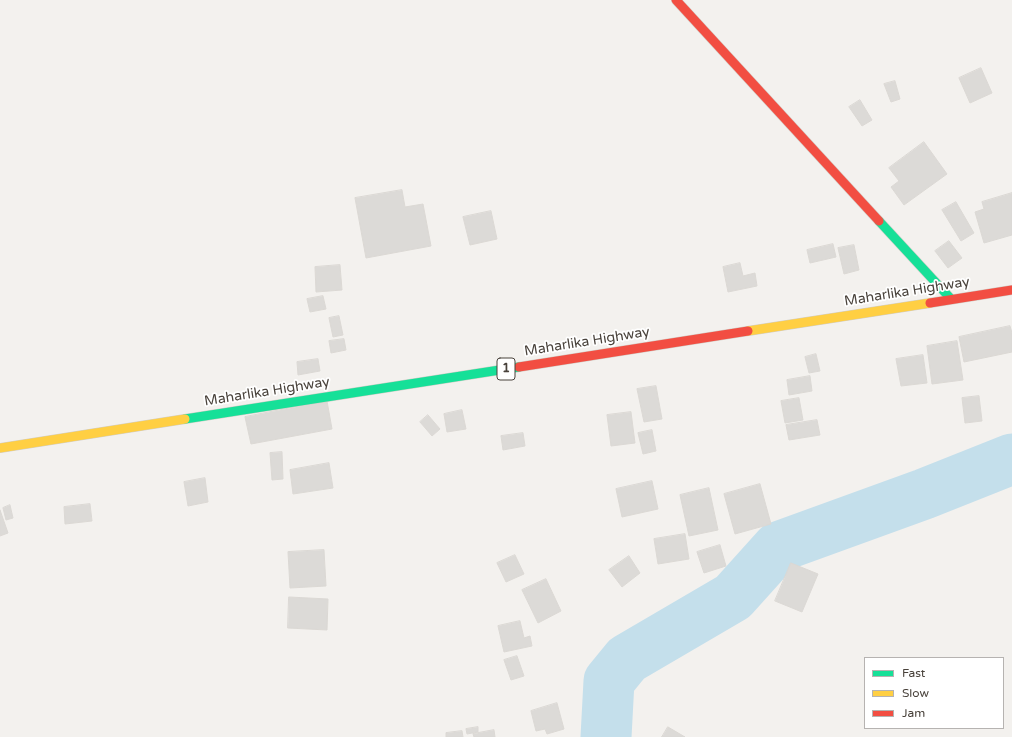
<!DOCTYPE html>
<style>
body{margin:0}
#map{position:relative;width:1012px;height:737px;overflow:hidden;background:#f3f1ee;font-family:"Varela Round",sans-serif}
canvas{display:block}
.legend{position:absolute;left:864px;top:657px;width:140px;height:72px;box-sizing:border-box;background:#fff;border:1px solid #b6b3b1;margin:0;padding:5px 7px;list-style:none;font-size:12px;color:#49423b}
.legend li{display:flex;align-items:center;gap:8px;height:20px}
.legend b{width:20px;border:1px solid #b6b3b1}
</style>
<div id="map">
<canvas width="1012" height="737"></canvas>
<ul class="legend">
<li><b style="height:5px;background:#16e098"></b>Fast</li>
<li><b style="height:5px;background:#ffcf43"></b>Slow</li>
<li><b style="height:5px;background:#f24e42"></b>Jam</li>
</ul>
</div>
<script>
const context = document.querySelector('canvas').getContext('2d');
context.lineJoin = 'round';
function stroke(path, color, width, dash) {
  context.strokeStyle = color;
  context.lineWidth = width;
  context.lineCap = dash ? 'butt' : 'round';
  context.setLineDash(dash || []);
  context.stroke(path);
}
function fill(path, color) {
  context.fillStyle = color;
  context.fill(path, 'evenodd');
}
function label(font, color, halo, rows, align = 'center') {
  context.font = font + ' "Varela Round",sans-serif';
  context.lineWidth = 3.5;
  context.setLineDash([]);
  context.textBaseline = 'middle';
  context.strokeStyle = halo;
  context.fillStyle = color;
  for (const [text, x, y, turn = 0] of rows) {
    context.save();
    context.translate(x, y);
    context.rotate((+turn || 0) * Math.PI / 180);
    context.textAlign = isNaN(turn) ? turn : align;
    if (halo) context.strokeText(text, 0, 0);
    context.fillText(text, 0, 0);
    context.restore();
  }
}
const river = new Path2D(`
 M606,737L609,681L627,659L733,597L778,547L924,494L1012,459`);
const building = new Path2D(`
 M981,68L992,93L970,103L959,78Z
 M895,81L900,99L891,102L884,84Z
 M860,100L872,120L862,126L849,107Z
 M924,142L947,174L904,205L891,187L899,181L889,168Z
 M402,190L405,207L423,204L431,246L366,258L355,198Z
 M1012,193V235L984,243L975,212L984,209L982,202Z
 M956,202L974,233L961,241L942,210Z
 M491,211L497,239L470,245L463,217Z
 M949,241L962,258L948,268L935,251Z
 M833,244L836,257L810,263L807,250Z
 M854,245L859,270L844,274L838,248Z
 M740,263L743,276L755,273L757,286L728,292L723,267Z
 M340,265L342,290L316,292L315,267Z
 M323,296L326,309L310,312L307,299Z
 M339,316L343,335L333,337L329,318Z
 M1010,326L1012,333V352L964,362L959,337Z
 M344,339L346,350L331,353L329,341Z
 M957,341L963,380L932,384L927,346Z
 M816,354L820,371L809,373L805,357Z
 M923,355L927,383L901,386L896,359Z
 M318,359L320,371L298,375L297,362Z
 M810,376L812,391L789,395L787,380Z
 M656,386L662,419L644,422L637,389Z
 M979,396L982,421L965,423L962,398Z
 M799,398L803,420L785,423L781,401Z
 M327,401L332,429L251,444L245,417Z
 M462,410L466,429L447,432L444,414Z
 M631,412L635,443L611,446L607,415Z
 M428,415L440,429L432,436L420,422Z
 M817,420L820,435L789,440L786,425Z
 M652,430L656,451L643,454L638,433Z
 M523,433L525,446L503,450L501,436Z
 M282,452L283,479L272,480L270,453Z
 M329,463L333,488L293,494L290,470Z
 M205,478L208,502L188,506L184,482Z
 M652,481L658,509L622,517L616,489Z
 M760,484L771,524L735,534L724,494Z
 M709,488L718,530L689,536L680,495Z
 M90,504L92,521L65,524L64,507Z
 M10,505L13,518L6,520L3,508Z
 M0,510L8,533L0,536Z
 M685,534L689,559L658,564L654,539Z
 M720,545L726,566L704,573L697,552Z
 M324,550L326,586L290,588L288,552Z
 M515,555L524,574L506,582L497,563Z
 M629,556L640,573L622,587L609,570Z
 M791,563L818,574L802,612L775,601Z
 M546,579L561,611L538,623L522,590Z
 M289,597L328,599L327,630L288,628Z
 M520,621L524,638L530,636L532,646L504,652L498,626Z
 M517,656L524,676L511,680L504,660Z
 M557,703L564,729L547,734L545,729L536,731L531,711Z
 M478,727V732L467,734L466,729Z
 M668,727L685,737H662Z
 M494,730L495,737H474L473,734Z
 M462,731L463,737H446V733Z`);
const fast = new Path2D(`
 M879,221L951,299
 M185,419L519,367`);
const slow = new Path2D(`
 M748,331L930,303
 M0,448L185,419`);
const jam = new Path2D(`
 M676,0L879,221
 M930,303L1012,290
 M519,367L748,331`);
const shields = [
 [506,369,18]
];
const shieldNames = [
 ["1",506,369]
];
const streetNames = [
 ["Maharlika Highway",907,292,-9],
 ["Maharlika Highway",587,342,-9],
 ["Maharlika Highway",267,392,-9]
];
stroke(river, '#c4dfeb', 51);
fill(building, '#dcdad7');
stroke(building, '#dbd8d4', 1);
stroke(fast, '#d1cdc6', 10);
stroke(slow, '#d1cdc6', 10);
stroke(jam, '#d1cdc6', 10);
stroke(fast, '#16e098', 9);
stroke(slow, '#ffcf43', 9);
stroke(jam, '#f24e42', 9);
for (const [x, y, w] of shields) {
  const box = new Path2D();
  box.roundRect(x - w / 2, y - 11, w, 22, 3);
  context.fillStyle = '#fff';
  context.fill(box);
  stroke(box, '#49423b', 1);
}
label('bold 13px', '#49423b', null, shieldNames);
label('14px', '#49423b', '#fff', streetNames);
</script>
